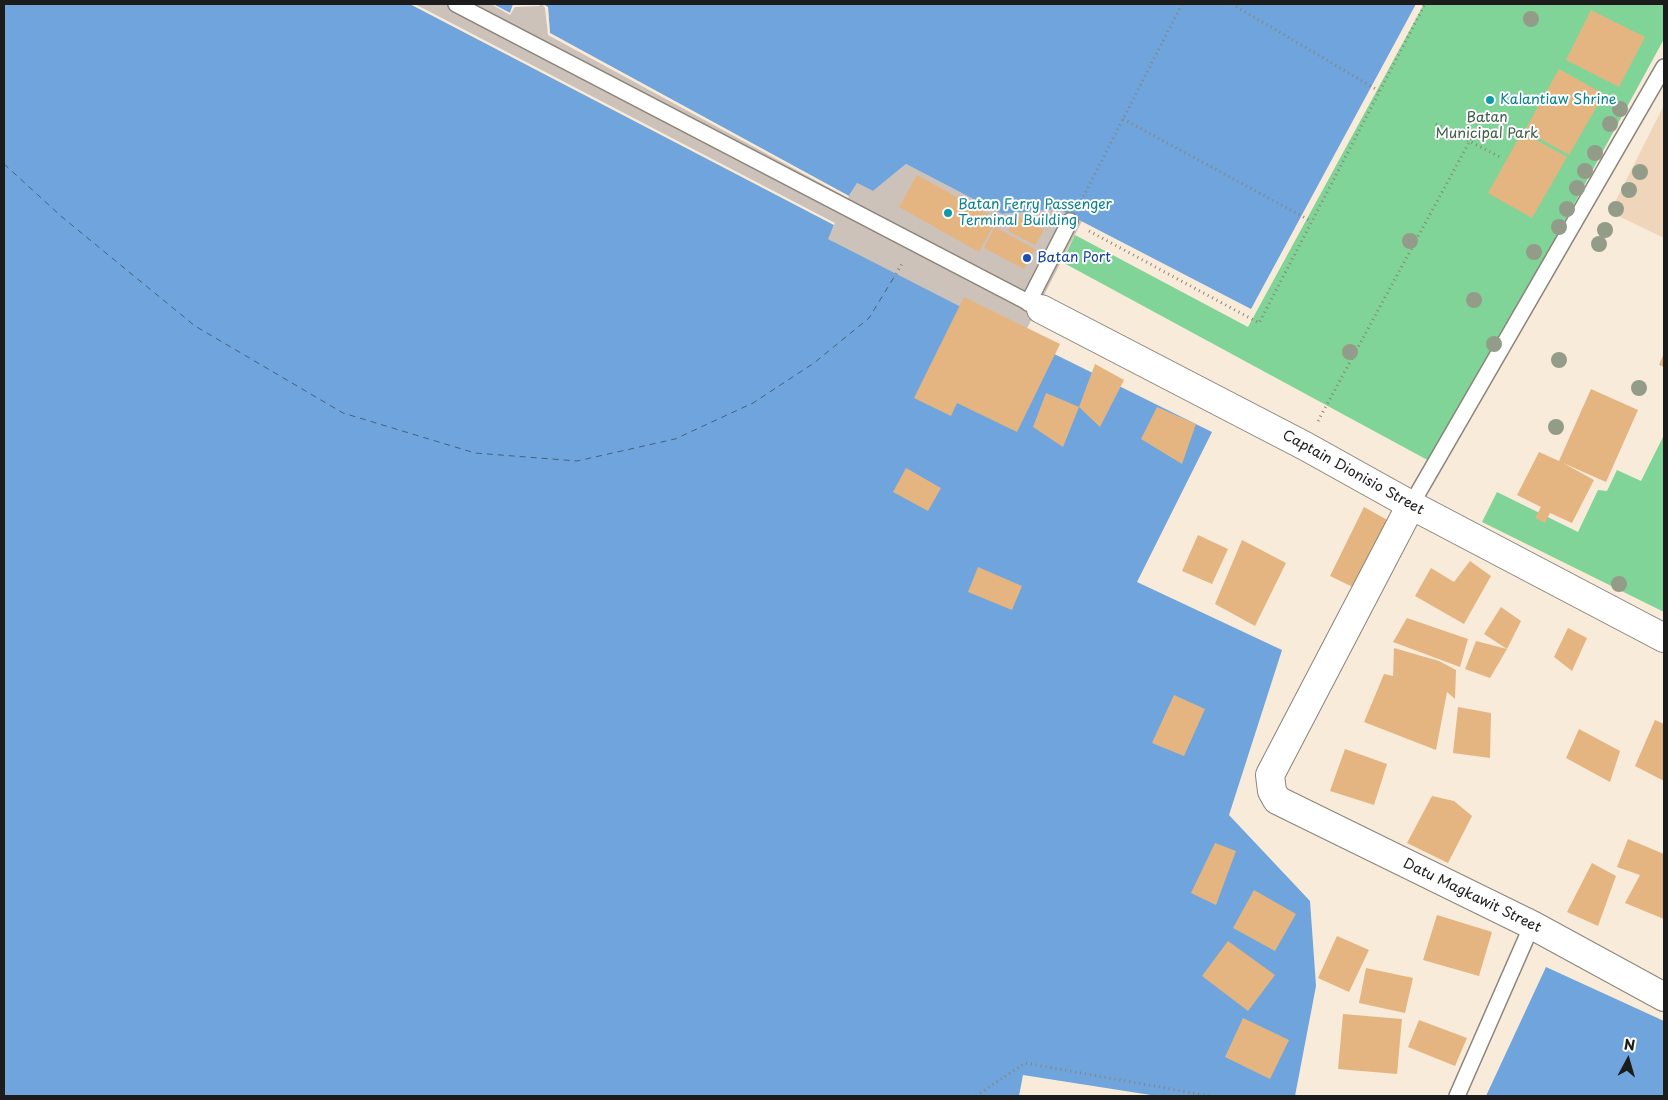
<!DOCTYPE html>
<style>
body{margin:0}
#map{position:relative;width:1668px;height:1100px;overflow:hidden;background:#f8ebd9;font-family:"Playpen Sans",sans-serif}
canvas{display:block}
.frame{position:absolute;inset:0;border:5px solid #1c1c1c;pointer-events:none}
.north{position:absolute;left:1603px;top:1035px;width:50px;height:50px;-webkit-text-stroke:4px #fff;paint-order:stroke;rotate:6deg;font-size:14px;font-weight:700;line-height:20px;text-align:center;color:#1c1c1c}
.north::after{content:'';display:block;margin:auto;width:18px;height:22px;background:#1c1c1c;clip-path:polygon(50% 0,100% 100%,50% 72%,0 100%)}
</style>
<div id="map">
<canvas width="1668" height="1100"></canvas>
<div class="frame"></div>
<div class="north">N</div>
</div>
<script>
const context = document.querySelector('canvas').getContext('2d');
context.lineJoin = 'round';
function fill(path, color) {
  context.fillStyle = color;
  context.fill(path, 'evenodd');
}
function stroke(path, color, width, dash) {
  context.strokeStyle = color;
  context.lineWidth = width;
  context.lineCap = dash ? 'butt' : 'round';
  context.setLineDash(dash || []);
  context.stroke(path);
}
function label(font, color, halo, rows, align = 'center') {
  context.font = font + ' "Playpen Sans",sans-serif';
  context.lineWidth = 4;
  context.setLineDash([]);
  context.textBaseline = 'middle';
  context.strokeStyle = halo;
  context.fillStyle = color;
  for (const [text, x, y, turn = 0] of rows) {
    context.save();
    context.translate(x, y);
    context.rotate((+turn || 0) * Math.PI / 180);
    context.textAlign = isNaN(turn) ? turn : align;
    if (halo) context.strokeText(text, 0, 0);
    context.fillText(text, 0, 0);
    context.restore();
  }
}
const built = new Path2D(`
 M1664,105V238L1610,212Z`);
const industrial = new Path2D(`
 M410,4H493L510,13L513,4H544L850,195L857,183L873,191L906,164L1002,214L1058,209L1082,221L1022,338L827,239L834,226Z`);
const green = new Path2D(`
 M1424,4H1664V39L1433,463L1062,262L1075,235L1248,327Z
 M1664,435V612L1482,522L1497,492L1578,532L1598,490L1607,491L1617,470L1641,481Z`);
const water = new Path2D(`
 M4,4H410L834,225L828,239L1022,338L1212,432L1137,582L1282,650L1229,815L1310,901L1316,986L1295,1096H1157L1023,1075L1019,1096H4Z
 M493,4H538H514L510,13Z
 M544,4H1416L1251,309L1058,209L1002,214L906,164L873,191L857,183L849,196L550,33L548,7Z
 M1546,967L1664,1021V1096H1486Z`);
const pier = new Path2D(`
 M410,4H415L835,223L834,225Z
 M491,4H493L510,13L513,4H541L539,6L515,7L510,15Z
 M542,4L548,7L550,33L849,196L848,198L548,35L545,8Z`);
const ferry = new Path2D(`
 M4,164L62,217L195,326L343,413L475,453L577,461L675,439L753,403L814,363L869,318L896,274`);
const building = new Path2D(`
 M1591,10L1645,37L1619,87L1566,60Z
 M1559,69L1604,94L1569,155L1525,130Z
 M1522,132L1567,157L1532,218L1488,193Z
 M917,175L997,219L979,252L899,207Z
 M1017,215L1044,230L1035,245L1008,231Z
 M995,227L1035,249L1024,269L984,248Z
 M964,297L1060,344L1017,432L957,403L951,416L914,398Z
 M1664,353V367L1659,365Z
 M1095,364L1124,380L1100,427L1079,407Z
 M1591,389L1638,410L1606,482L1563,463L1594,480L1572,523L1550,513L1545,523L1535,518L1541,507L1517,495L1539,452L1559,461Z
 M1046,393L1079,407L1063,447L1033,427Z
 M1157,407L1196,424L1182,464L1141,439Z
 M906,468L941,488L928,511L893,492Z
 M1364,507L1391,522L1357,589L1330,576Z
 M1198,535L1228,549L1212,584L1182,571Z
 M1242,540L1286,563L1255,626L1215,604Z
 M1470,561L1491,576L1464,624L1415,596L1431,568L1454,582Z
 M978,567L1022,586L1012,610L968,592Z
 M1501,607L1521,621L1507,649L1490,678L1465,669L1476,641L1507,649L1484,634Z
 M1407,618L1468,639L1460,667L1393,642Z
 M1568,628L1587,638L1572,671L1554,657Z
 M1394,648L1439,661L1456,670L1455,699L1447,692L1436,750L1364,722L1384,674L1393,676Z
 M1174,695L1205,709L1184,756L1152,743Z
 M1458,707L1491,713L1490,758L1453,753Z
 M1655,720L1664,724V781L1635,766Z
 M1579,729L1620,751L1610,782L1566,758Z
 M1345,749L1387,764L1374,805L1330,791Z
 M1432,796L1454,801L1472,816L1448,863L1407,843Z
 M1628,839L1664,854V919L1625,903L1640,875L1617,867Z
 M1215,843L1236,851L1216,905L1191,893Z
 M1592,863L1616,876L1598,926L1567,912Z
 M1254,890L1296,914L1275,951L1233,928Z
 M1437,915L1492,932L1479,976L1423,960Z
 M1337,936L1369,950L1349,992L1318,978Z
 M1228,941L1275,975L1248,1011L1202,976Z
 M1366,968L1413,978L1405,1013L1359,1003Z
 M1343,1014L1402,1019L1397,1074L1338,1069Z
 M1243,1018L1289,1040L1270,1079L1225,1057Z
 M1419,1020L1467,1038L1455,1066L1408,1047Z`);
const path = new Path2D(`
 M1232,4L1379,91
 M1123,119L1311,221
 M1436,124L1500,157
 M1081,201L1182,4
 M1089,231L1259,323L1425,4
 M896,274L903,262
 M1318,421L1485,113
 M976,1096L1025,1063L1210,1096`);
const service = new Path2D(`
 M456,4L1041,309
 M1028,303L1070,221
 M1411,505L1664,67
 M1457,1096L1532,925`);
const minor = new Path2D(`
 M1411,505L1270,775L1272,791L1277,800L1532,925L1664,997`);
const tertiary = new Path2D(`
 M1041,309L1305,446L1411,505L1664,638`);
const trees = [
 [1531,19],
 [1620,109],
 [1610,124],
 [1595,153],
 [1585,171],
 [1640,172],
 [1577,188],
 [1629,190],
 [1567,209],
 [1616,209],
 [1559,227],
 [1605,230],
 [1410,241],
 [1599,244],
 [1534,252],
 [1474,300],
 [1494,344],
 [1350,352],
 [1559,360],
 [1639,388],
 [1556,427],
 [1619,584]
];
const markers = [
 [1490,100,5,"#0f9aa8"],
 [948,213,5,"#0f9aa8"],
 [1027,258,5,"#1a4fb4"]
];
const cultureNames = [
 ["Kalantiaw Shrine",1500,100],
 ["Batan Ferry Passenger",958,205],
 ["Terminal Building",958,221]
];
const parkNames = [
 ["Batan",1487,118],
 ["Municipal Park",1487,134]
];
const transitNames = [
 ["Batan Port",1037,258]
];
const streetNames = [
 ["Captain Dionisio Street",1353,473,29],
 ["Datu Magkawit Street",1472,896,26]
];
fill(built, '#efd6bb');
fill(industrial, '#cdc2b9');
fill(green, '#80d497');
fill(water, '#6fa5dc');
fill(pier, '#f8ebd9');
stroke(ferry, '#46607c', 1, [6, 5]);
fill(building, '#e4b581');
stroke(service, '#8a847a', 18);
stroke(minor, '#8a847a', 30);
stroke(tertiary, '#8a847a', 30);
stroke(path, '#8a847a', 3, [1, 4]);
stroke(service, '#fff', 15);
stroke(minor, '#fff', 28);
stroke(tertiary, '#fff', 28);
context.fillStyle = '#929c89';
for (const [x, y] of trees) {
  context.beginPath();
  context.arc(x, y, 8, 0, 2 * Math.PI);
  context.fill();
}
for (const [x, y, r, color] of markers) {
  const dot = new Path2D();
  dot.arc(x, y, r, 0, 2 * Math.PI);
  context.fillStyle = color;
  context.fill(dot);
  stroke(dot, '#fff', 2);
}
label('14px', '#0d838f', '#fff', cultureNames, 'left');
label('14px', '#3f5c47', '#fff', parkNames);
label('14px', '#164399', '#fff', transitNames, 'left');
label('14px', '#1c1c1c', '#fff', streetNames);
</script>
